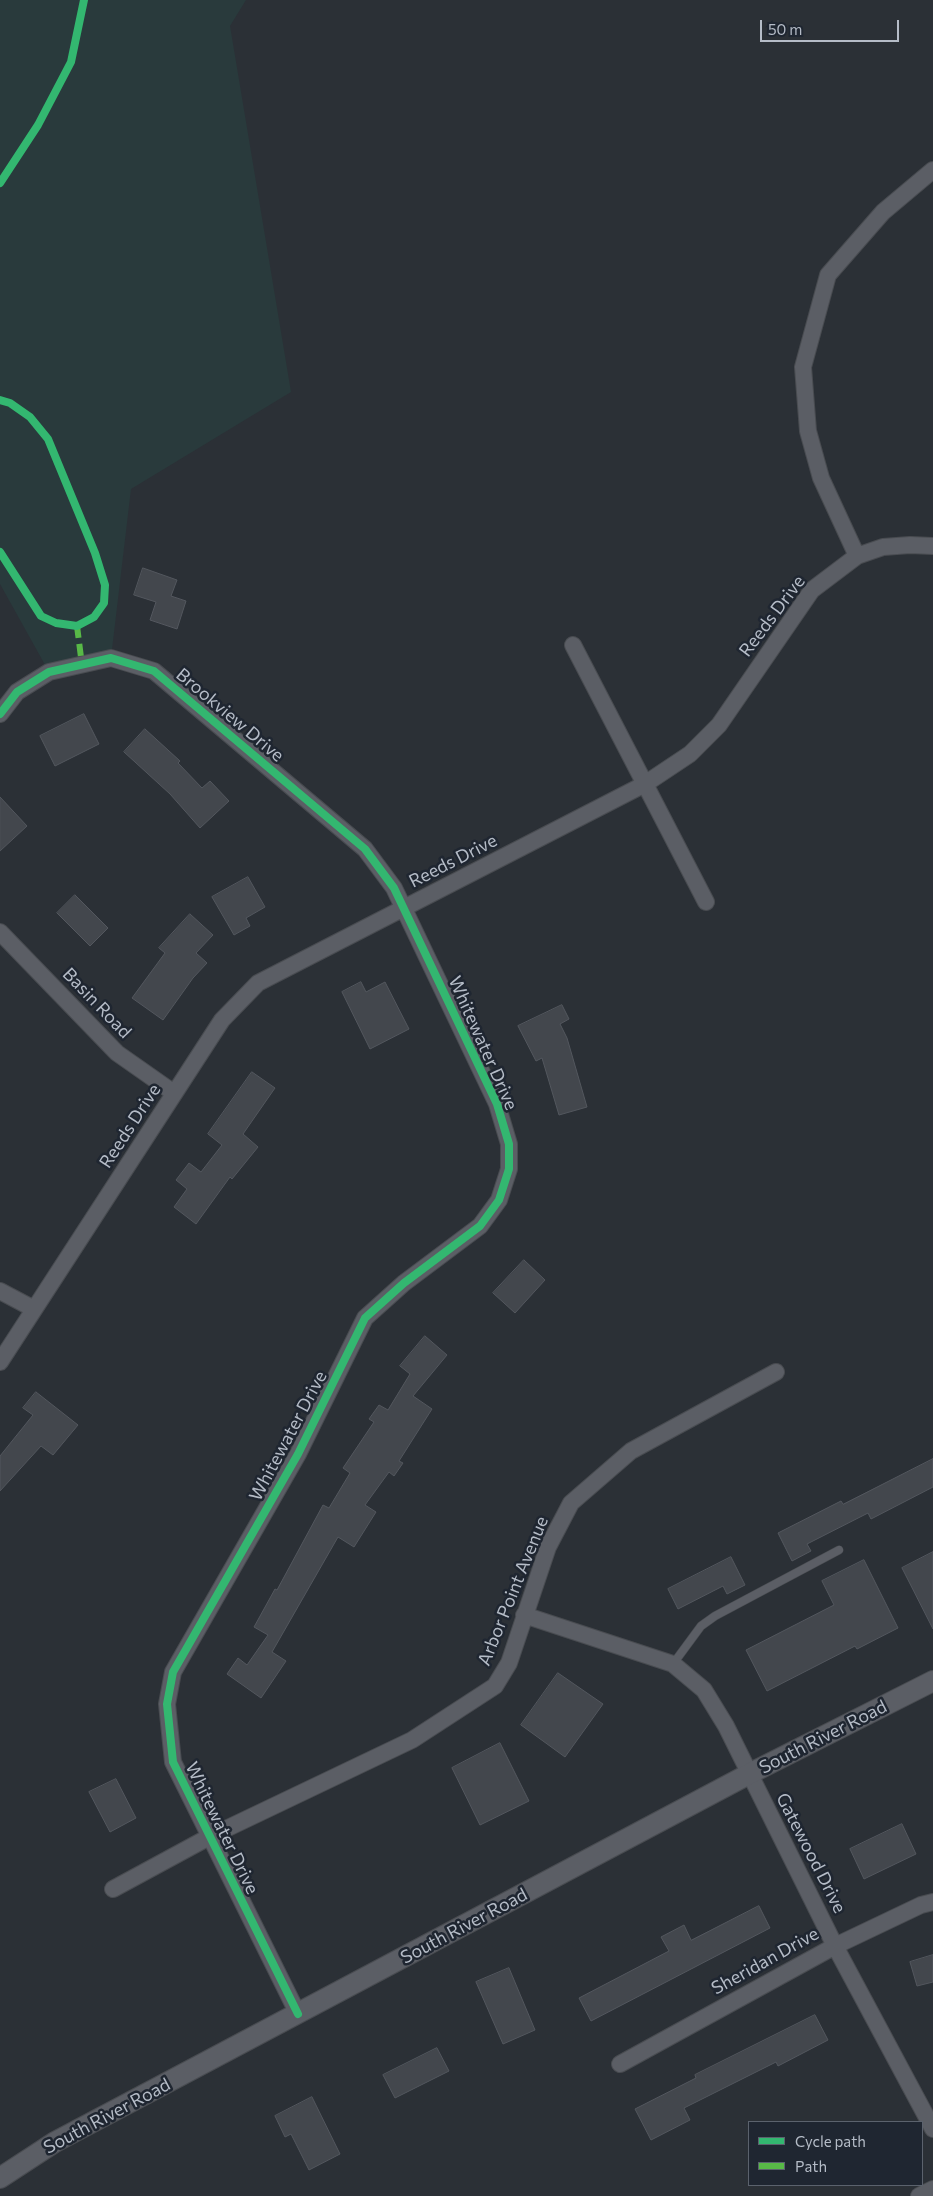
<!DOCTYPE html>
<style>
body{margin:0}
#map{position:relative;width:933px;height:2196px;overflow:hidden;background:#2b3036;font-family:Commissioner,sans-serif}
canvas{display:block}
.legend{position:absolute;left:748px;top:2121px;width:175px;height:65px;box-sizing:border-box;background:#1f2631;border:1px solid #5b626d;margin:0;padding:6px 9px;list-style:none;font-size:15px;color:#b5bcc7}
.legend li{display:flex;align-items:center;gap:10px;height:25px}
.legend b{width:25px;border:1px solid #5b626d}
.scale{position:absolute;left:760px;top:20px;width:139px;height:22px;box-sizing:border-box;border:2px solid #b5bcc7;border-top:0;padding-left:6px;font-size:15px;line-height:18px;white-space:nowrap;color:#b5bcc7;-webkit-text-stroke:4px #1f2631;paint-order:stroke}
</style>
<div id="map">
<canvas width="933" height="2196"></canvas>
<ul class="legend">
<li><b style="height:6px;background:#33b770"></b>Cycle path</li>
<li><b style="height:6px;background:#58b947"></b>Path</li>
</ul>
<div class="scale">50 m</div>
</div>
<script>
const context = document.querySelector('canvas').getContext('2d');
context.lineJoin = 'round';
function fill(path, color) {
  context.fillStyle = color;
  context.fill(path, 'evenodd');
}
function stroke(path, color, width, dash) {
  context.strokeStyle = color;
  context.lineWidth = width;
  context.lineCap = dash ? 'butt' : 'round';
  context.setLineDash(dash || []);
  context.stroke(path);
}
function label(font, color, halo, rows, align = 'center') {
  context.font = font + ' Commissioner,sans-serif';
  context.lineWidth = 5;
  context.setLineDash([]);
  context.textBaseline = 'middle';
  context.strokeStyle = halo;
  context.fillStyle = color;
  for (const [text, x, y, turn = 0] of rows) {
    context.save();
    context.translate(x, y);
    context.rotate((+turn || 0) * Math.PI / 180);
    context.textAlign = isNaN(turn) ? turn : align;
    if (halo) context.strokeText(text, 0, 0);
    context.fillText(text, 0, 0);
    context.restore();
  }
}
const green = new Path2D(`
 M0,0H246L230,26L291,392L131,489L111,658L49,672L0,584Z`);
const building = new Path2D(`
 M143,568L177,580L171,596L186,601L177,629L150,620L156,602L134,595Z
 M84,714L99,744L55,766L40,736Z
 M145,729L180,761L178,763L202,788L210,781L229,801L200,828L170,794L124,752Z
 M0,797L27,826L0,851Z
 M248,877L265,907L246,918L250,926L234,935L212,897Z
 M75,895L108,928L90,946L57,913Z
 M190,914L213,935L196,953L207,963L193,978L163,1020L132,998L165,953L159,948Z
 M361,982L366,992L385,982L409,1029L370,1049L342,992Z
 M562,1005L569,1019L560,1024L567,1038L587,1107L559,1115L542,1058L536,1061L518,1026Z
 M252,1072L275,1088L243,1134L258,1147L232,1179L230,1177L196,1224L174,1207L187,1189L176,1180L189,1163L201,1172L222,1145L208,1134Z
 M524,1260L545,1280L515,1313L493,1293Z
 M425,1336L447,1355L413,1396L432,1409L399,1461L403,1463L394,1476L389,1472L365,1505L376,1512L354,1547L338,1537L272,1652L286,1661L261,1698L227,1674L238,1658L247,1665L268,1635L254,1627L275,1589L277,1590L323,1505L329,1508L350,1473L343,1468L374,1422L369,1419L379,1405L388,1410L410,1374L400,1366Z
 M36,1392L78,1425L53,1455L41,1446L0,1491V1456L33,1415L23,1408Z
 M933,1459V1487L871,1519L868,1513L807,1544L811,1551L792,1561L778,1533L841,1501L843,1504Z
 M933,1552V1629L902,1568Z
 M731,1557L745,1585L727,1594L723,1586L678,1609L668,1589Z
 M864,1560L898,1628L857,1649L855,1646L767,1691L746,1650L834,1605L822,1581Z
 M558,1673L603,1704L565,1757L521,1725Z
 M500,1743L529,1801L480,1825L452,1768Z
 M116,1779L136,1818L110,1832L89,1792Z
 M902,1824L916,1854L864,1879L850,1849Z
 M759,1906L770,1928L591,2021L579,1998L669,1951L661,1937L684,1925L691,1940Z
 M933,1955V1982L917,1986L910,1962Z
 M509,1968L535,2030L503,2044L476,1982Z
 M815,2015L828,2040L778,2066L776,2062L684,2108L690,2120L651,2140L635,2109L696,2078L695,2075Z
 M437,2048L449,2071L395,2098L383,2075Z
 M312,2097L340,2154L309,2170L291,2134L285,2137L275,2116Z`);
const service = new Path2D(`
 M673,1664L701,1626L715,1616L839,1550`);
const minor = new Path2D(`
 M857,556L821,478L808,431L803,367L828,275L883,212L933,170
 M573,645L706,902
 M0,714L17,692L49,672L111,658L154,671L365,849L394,888L497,1104L509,1144V1169L499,1200L480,1226L404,1283L365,1318L298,1454L173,1672L167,1704L173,1762L298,2014
 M0,932L117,1053L174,1093
 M0,1291L34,1309
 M0,1362L222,1020L258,983L645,784L690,754L719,725L812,590L857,556L883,547L910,545L933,546
 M524,1615L673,1664L704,1690L726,1726L835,1946L933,2129
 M113,1889L209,1837L412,1740L495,1686L509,1663L548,1547L571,1503L631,1451L776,1372
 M620,2064L835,1946L921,1905L933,1902
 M919,2196L933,2189`);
const tertiary = new Path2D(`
 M0,2178L55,2142L749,1774L933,1681`);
const quiet = new Path2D(`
 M77,626L82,665`);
const cycleway = new Path2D(`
 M0,183L38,125L71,62L84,0
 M0,400L10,403L30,417L48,439L95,553L105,585L104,603L94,617L77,626L56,623L41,616L0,552
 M0,714L17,692L49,672L111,658L154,671L365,849L394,888L497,1104L509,1144V1169L499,1200L480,1226L404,1283L365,1318L298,1454L173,1672L167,1704L173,1762L298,2014`);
const streetNames = [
 ["Reeds Drive",772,616,-53],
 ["Brookview Drive",230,715,40],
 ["Reeds Drive",453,861,-27],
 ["Basin Road",97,1003,46],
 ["Whitewater Drive",483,1043,66],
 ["Reeds Drive",130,1126,-57],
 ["Whitewater Drive",288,1436,-62],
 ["Arbor Point Avenue",513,1591,-68],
 ["South River Road",823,1737,-27],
 ["Whitewater Drive",222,1828,64],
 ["Gatewood Drive",811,1853,63],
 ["South River Road",464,1926,-28],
 ["Sheridan Drive",765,1961,-29],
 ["South River Road",107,2116,-28]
];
fill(green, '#293a3c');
fill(building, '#43474d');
stroke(building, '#53575e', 1);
stroke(service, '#494c51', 9);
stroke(minor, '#494c51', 18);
stroke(tertiary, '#494c51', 22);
stroke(service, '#5b5e65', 8);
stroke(minor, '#5b5e65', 16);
stroke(tertiary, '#5b5e65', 20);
stroke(quiet, '#58b947', 6, [12, 6]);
stroke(cycleway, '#33b770', 8);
label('18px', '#b5bcc7', '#1f2631', streetNames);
</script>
